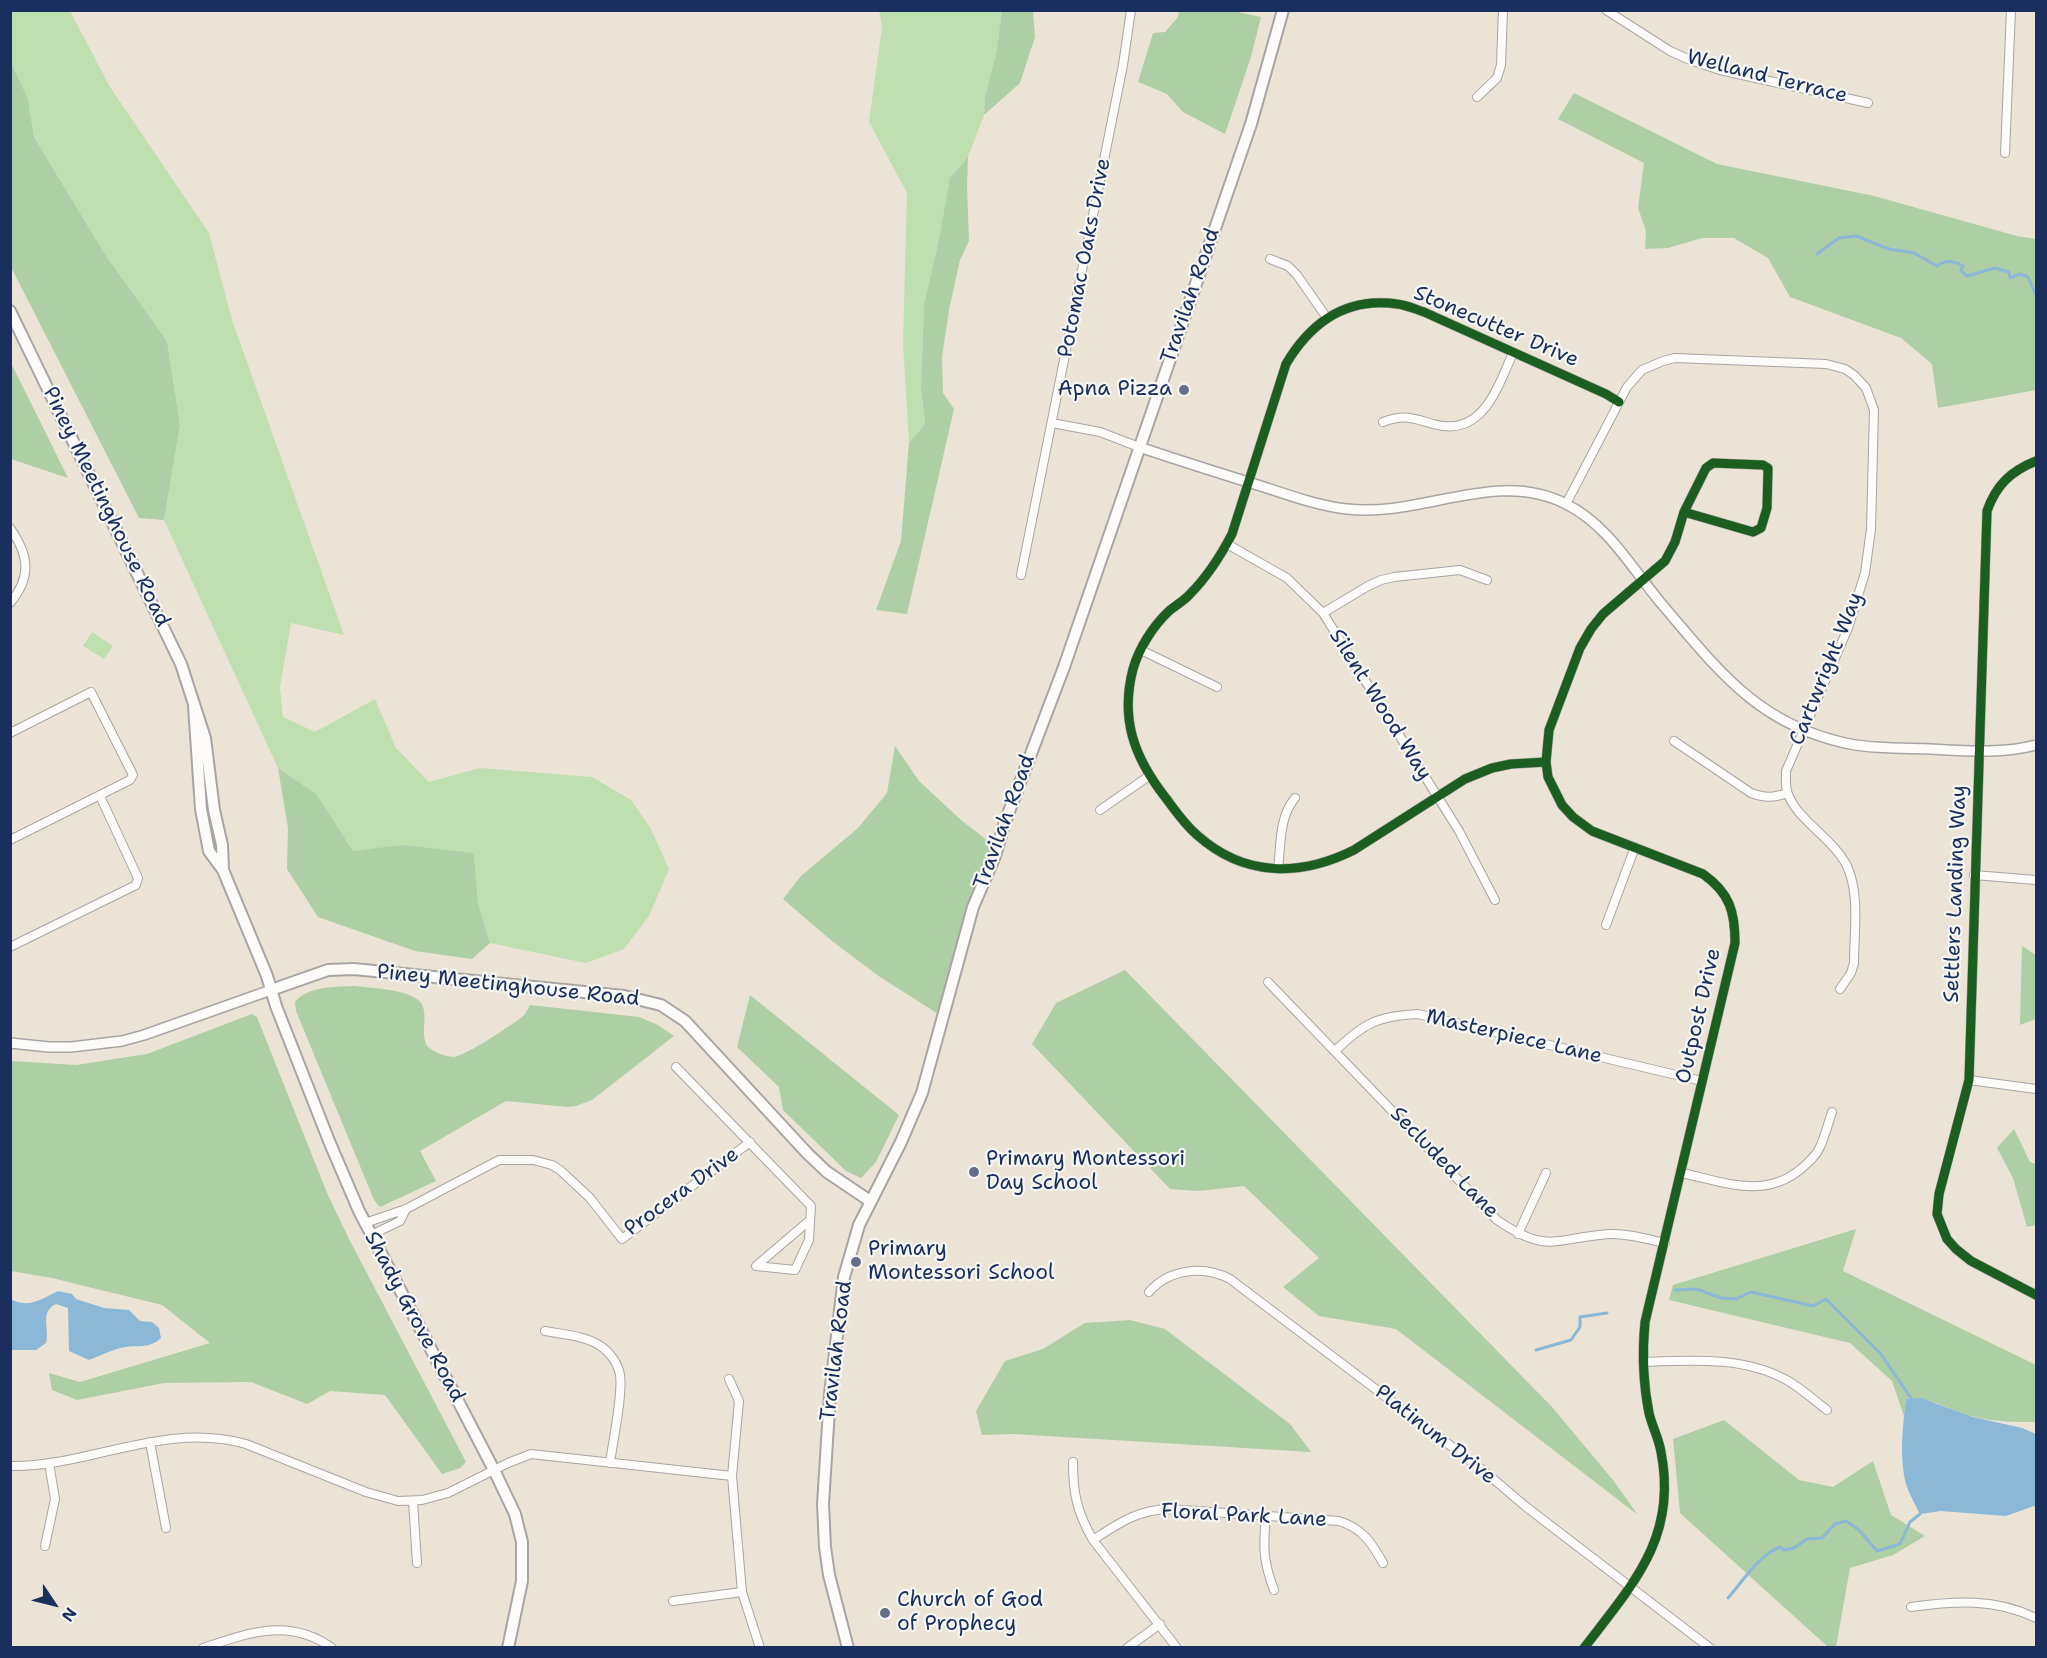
<!DOCTYPE html>
<style>
body{margin:0}
#map{position:relative;width:2047px;height:1658px;overflow:hidden;background:#ebe3d6;font-family:"Shantell Sans",sans-serif}
canvas{display:block}
.frame{position:absolute;inset:0;border:12px solid #1b2f5e;pointer-events:none}
.north{position:absolute;left:24px;top:1574px;width:60px;height:60px;-webkit-text-stroke:4px #f6f6f2;paint-order:stroke;rotate:125deg;font-size:16px;font-weight:700;line-height:24px;text-align:center;color:#1b2f5e}
.north::after{content:'';display:block;margin:auto;width:21px;height:27px;background:#1b2f5e;clip-path:polygon(50% 0,100% 100%,50% 72%,0 100%)}
</style>
<div id="map">
<canvas width="2047" height="1658"></canvas>
<div class="frame"></div>
<div class="north">N</div>
</div>
<script>
const context = document.querySelector('canvas').getContext('2d');
context.lineJoin = 'round';
function fill(path, color) {
  context.fillStyle = color;
  context.fill(path, 'evenodd');
}
function stroke(path, color, width, dash) {
  context.strokeStyle = color;
  context.lineWidth = width;
  context.lineCap = dash ? 'butt' : 'round';
  context.setLineDash(dash || []);
  context.stroke(path);
}
function label(font, color, halo, rows, align = 'center') {
  context.font = font + ' "Shantell Sans",sans-serif';
  context.lineWidth = 4.5;
  context.setLineDash([]);
  context.textBaseline = 'middle';
  context.strokeStyle = halo;
  context.fillStyle = color;
  for (const [text, x, y, turn = 0] of rows) {
    context.save();
    context.translate(x, y);
    context.rotate((+turn || 0) * Math.PI / 180);
    context.textAlign = isNaN(turn) ? turn : align;
    if (halo) context.strokeText(text, 0, 0);
    context.fillText(text, 0, 0);
    context.restore();
  }
}
const green = new Path2D(`
 M10,11H70L110,87L209,233L232,320L344,635L291,623L280,687L283,717L315,732L375,699L396,748L429,782L480,768L592,777L631,800L651,829L669,869L649,916L624,949L586,963L490,943L478,903L474,853L353,851L315,794L278,768L164,520L180,425L167,341L106,256L34,137L28,99L11,62Z
 M879,11H1002L996,54L985,97L984,115L968,157L950,179L938,244L924,304L921,387L925,424L909,443L903,343L907,193L869,122L882,27Z
 M92,632L113,646L104,659L83,646Z`);
const forest = new Path2D(`
 M1002,11H1033L1035,37L1020,83L984,115L985,97L996,54Z
 M1179,11H1233L1261,17L1251,57L1225,134L1183,112L1167,94L1138,82L1153,33L1165,32L1178,17Z
 M11,62L28,99L34,137L106,256L167,341L180,425L164,520L139,518L11,267Z
 M1574,93L1717,164L1874,196L2017,236L2036,239V390L1938,408L1932,364L1901,338L1790,297L1768,258L1734,238H1702L1668,248L1645,249L1646,231L1638,208L1644,163L1558,119Z
 M968,157L967,185L969,241L960,260L949,310L942,357L943,393L954,409L907,614L876,610L901,541L909,443L925,424L921,387L924,304L938,244L950,178Z
 M10,363H11L68,478L11,459Z
 M895,746L919,781L961,820L997,848L943,1017L880,977L832,941L783,899L801,876L858,828L887,793Z
 M278,768L316,794L353,851L402,845L474,853L478,903L490,943L472,959L415,951L318,917L287,869L288,828Z
 M2022,946L2036,955V1019L2020,1025Z
 M1125,970L1552,1407L1613,1480L1638,1515L1396,1329L1319,1316L1283,1287L1319,1258L1244,1186L1198,1191L1170,1189L1032,1044L1056,1003Z
 M354,986C371,988 403,989 417,999C432,1009 418,1034 428,1047C433,1052 447,1057 454,1057C465,1056 512,1025 522,1017C526,1014 527,1010 530,1005L639,1017L658,1025L674,1036L592,1100L576,1106L567,1107L506,1101L420,1151L436,1181L380,1207L374,1200L296,1011L295,1002C307,986 335,987 354,986Z
 M750,995L899,1115L876,1162L861,1178L846,1171L783,1110L779,1087L737,1047Z
 M252,1014L257,1017L327,1193L349,1239L466,1462L460,1468L442,1474L385,1395L330,1391L307,1404L251,1382L164,1383L77,1400L52,1390L49,1373L80,1382L210,1343L162,1305L52,1278L11,1271V1061L76,1065L147,1054Z
 M2014,1129L2030,1162L2036,1164V1225L2027,1227L2013,1178L1997,1148Z
 M1856,1229L1843,1271L2036,1365V1422C2016,1422 1995,1422 1975,1417C1950,1411 1933,1397 1906,1399L1904,1416L1892,1381L1850,1343L1669,1300L1673,1285Z
 M1130,1320L1165,1329L1290,1424L1311,1452L1014,1434L982,1435L976,1411L1005,1361L1043,1349L1085,1323Z
 M1724,1420L1799,1480L1833,1487L1873,1461L1891,1515L1925,1536L1893,1555L1850,1568L1836,1647H1828L1680,1513L1673,1439Z`);
const water = new Path2D(`
 M58,1291L72,1294L76,1299L104,1308L129,1310L140,1321L152,1322L159,1328L161,1338C149,1349 139,1345 125,1347C113,1349 100,1356 89,1360L69,1351L68,1308L56,1304C39,1312 50,1329 46,1343L36,1350H11V1299C28,1309 42,1299 58,1291Z
 M1921,1398L1973,1417L2022,1428L2036,1434V1508L2034,1506L2006,1516L1941,1511L1920,1514C1914,1502 1906,1489 1904,1475C1900,1451 1903,1423 1906,1399Z`);
const stream = new Path2D(`
 M1817,254L1839,238L1856,236L1889,249L1914,253L1937,266C1946,259 1954,261 1963,266L1961,271L1967,276L1995,268L2009,272L2010,278L2020,274L2028,277L2035,293L2036,291
 M1675,1290L1697,1289L1721,1298L1736,1299L1751,1292L1813,1306L1826,1299L1880,1353L1911,1398
 M1536,1350L1571,1340L1580,1327V1317L1607,1313
 M1728,1598C1743,1581 1759,1555 1780,1547L1784,1550L1794,1548L1807,1539L1822,1538L1835,1524L1846,1521L1859,1530L1877,1551L1900,1544L1910,1522L1920,1514`);
const minor = new Path2D(`
 M1606,10L1670,51L1690,60L1720,70L1868,103
 M1477,97L1497,78L1501,65L1503,10
 M2005,153L2011,10
 M1270,259L1288,266L1297,275L1327,318
 M1383,422C1404,414 1412,418 1433,424C1483,438 1497,388 1513,353
 M1052,423L1100,432L1139,447
 M2036,461C2011,471 1996,485 1987,511L1969,1080L1939,1194L1937,1214L1947,1239L1956,1249L1971,1261L2036,1295
 M1566,504L1627,387L1642,370L1663,361L1675,358L1826,364L1845,369L1854,375L1866,388L1874,410L1871,529L1865,573L1848,628L1786,771C1786,778 1785,787 1788,794C1797,820 1834,839 1847,866C1860,894 1854,932 1854,963L1851,973L1840,989
 M10,528C29,555 32,577 10,603
 M1227,544L1287,578L1323,613L1459,831L1495,900
 M1021,575L1123,65L1131,10
 M1323,613L1368,586L1381,580L1394,577L1460,570L1487,580
 M1141,650L1217,687
 M10,733L91,692L133,775L130,780L10,840
 M1674,741L1751,793C1764,798 1774,798 1787,793
 M1546,762L1511,764L1492,768L1465,779L1354,850C1300,877 1244,877 1197,835C1184,824 1175,810 1165,797C1134,757 1120,719 1133,669C1139,648 1153,626 1169,611C1176,605 1184,601 1190,594C1208,576 1220,557 1232,534L1286,364C1311,322 1347,297 1397,304C1406,305 1415,309 1424,312L1606,394L1619,402
 M1100,810L1149,776
 M1278,869C1281,844 1279,817 1295,798
 M1974,875L2036,880
 M1606,925L1635,847
 M10,947L136,885L138,878L100,796
 M1268,982L1497,1220C1548,1255 1555,1238 1609,1234C1627,1233 1647,1239 1665,1243
 M1335,1051C1364,1023 1378,1016 1418,1014L1702,1081
 M676,1067L811,1206L809,1240L795,1270L756,1266L810,1220
 M1969,1080L2036,1089
 M1682,1173C1724,1182 1765,1200 1802,1168C1809,1162 1816,1156 1820,1147C1825,1136 1828,1124 1832,1112
 M365,1223L406,1209L499,1160H533L552,1165L560,1170L590,1198L622,1239L750,1142
 M1518,1234L1546,1173
 M371,1235L400,1221L406,1209
 M1149,1292C1169,1269 1203,1265 1230,1279L1484,1471L1525,1506L1710,1648
 M545,1331C561,1334 585,1336 599,1345C609,1351 618,1363 620,1375C623,1395 613,1440 610,1463
 M1643,1362C1692,1360 1747,1356 1790,1382C1803,1390 1815,1401 1827,1410
 M729,1379L739,1401L732,1476L742,1592L760,1648
 M150,1442L166,1528
 M1073,1462C1073,1494 1077,1512 1093,1540L1177,1648
 M10,1466C91,1467 163,1421 246,1444L366,1492L398,1501L422,1500L448,1493L508,1463L531,1454L732,1476
 M413,1501L417,1563
 M1266,1516C1263,1547 1263,1561 1274,1590
 M1093,1540C1119,1523 1137,1510 1169,1509L1339,1521C1362,1528 1372,1543 1383,1563
 M45,1546L55,1499L49,1463
 M673,1601L742,1592
 M1911,1607C1955,1601 1995,1598 2036,1618
 M203,1648C248,1633 289,1617 332,1648
 M1127,1648L1160,1624
 M1584,1648C1632,1585 1678,1538 1661,1452C1659,1439 1652,1426 1649,1413C1643,1383 1642,1353 1645,1322L1735,943C1735,912 1730,893 1703,874L1592,831L1573,817L1562,805L1548,777L1546,762L1549,730L1580,648L1591,629L1603,614L1665,561L1675,542L1684,512L1706,468L1713,463L1763,465L1768,468L1767,508L1761,528L1753,532L1684,512`);
const tertiary = new Path2D(`
 M1139,447C1181,461 1222,474 1264,487C1291,496 1319,506 1347,509C1421,518 1496,468 1566,504C1608,525 1631,567 1660,602C1716,667 1755,723 1845,743C1873,749 1902,748 1931,749C1966,751 2002,754 2036,745
 M10,1043L49,1047H71L122,1041L144,1035L271,990`);
const secondary = new Path2D(`
 M10,311L181,664L205,738L214,810L222,845L223,870
 M194,706L201,809L209,851L223,870L267,976L276,1006L329,1141L359,1211L494,1470L515,1514L522,1542V1581L508,1648
 M271,990L328,970L354,969L624,996L661,1005L685,1021L807,1153L827,1172L870,1201
 M848,1648L829,1575L825,1547L823,1504L830,1394L844,1277L859,1225L901,1142L922,1093L973,907L995,856L1005,822L1064,667L1251,124L1283,10`);
const cycleway = new Path2D(`
 M2036,461C2011,471 1996,485 1987,511L1969,1080L1939,1194L1937,1214L1947,1239L1956,1249L1971,1261L2036,1295
 M1546,762L1511,764L1492,768L1465,779L1354,850C1300,877 1244,877 1197,835C1184,824 1175,810 1165,797C1134,757 1120,719 1133,669C1139,648 1153,626 1169,611C1176,605 1184,601 1190,594C1208,576 1220,557 1232,534L1286,364C1311,322 1347,297 1397,304C1406,305 1415,309 1424,312L1606,394L1619,402
 M1584,1648C1632,1585 1678,1538 1661,1452C1659,1439 1652,1426 1649,1413C1643,1383 1642,1353 1645,1322L1735,943C1735,912 1730,893 1703,874L1592,831L1573,817L1562,805L1548,777L1546,762L1549,730L1580,648L1591,629L1603,614L1665,561L1675,542L1684,512L1706,468L1713,463L1763,465L1768,468L1767,508L1761,528L1753,532L1684,512`);
const markers = [
 [1184,390,6,"#646e88"],
 [974,1172,6,"#646e88"],
 [856,1262,6,"#646e88"],
 [885,1613,6,"#646e88"]
];
const streetNames = [
 ["Welland Terrace",1767,77,14],
 ["Potomac Oaks Drive",1085,258,-79],
 ["Travilah Road",1191,296,-71],
 ["Stonecutter Drive",1496,327,23],
 ["Piney Meetinghouse Road",106,507,64],
 ["Cartwright Way",1827,669,-68],
 ["Silent Wood Way",1380,705,58],
 ["Travilah Road",1005,822,-70],
 ["Settlers Landing Way",1956,894,-88],
 ["Piney Meetinghouse Road",508,986,6],
 ["Outpost Drive",1699,1016,-77],
 ["Masterpiece Lane",1514,1037,13],
 ["Secluded Lane",1444,1163,46],
 ["Procera Drive",682,1192,-36],
 ["Shady Grove Road",414,1317,62],
 ["Travilah Road",837,1351,-83],
 ["Platinum Drive",1435,1435,38],
 ["Floral Park Lane",1244,1516,3]
];
const poiNames = [
 ["Apna Pizza",1172,390,"right"],
 ["Primary Montessori",986,1160],
 ["Day School",986,1184],
 ["Primary",868,1250],
 ["Montessori School",868,1274],
 ["Church of God",897,1601],
 ["of Prophecy",897,1625]
];
fill(green, '#c0dfb1');
fill(forest, '#aecea5');
fill(water, '#8cb8d7');
stroke(stream, '#8cb8d7', 3);
stroke(minor, '#a8a5a4', 10);
stroke(tertiary, '#a8a5a4', 12);
stroke(secondary, '#a8a5a4', 14);
stroke(minor, '#fcfbf9', 8);
stroke(tertiary, '#fcfbf9', 9);
stroke(secondary, '#fcfbf9', 10);
stroke(cycleway, '#1b5e20', 9);
for (const [x, y, r, color] of markers) {
  const dot = new Path2D();
  dot.arc(x, y, r, 0, 2 * Math.PI);
  context.fillStyle = color;
  context.fill(dot);
  stroke(dot, '#f6f6f2', 2);
}
label('21px', '#1b2f5e', '#f6f6f2', streetNames);
label('21px', '#1b2f5e', '#f6f6f2', poiNames, 'left');
</script>
